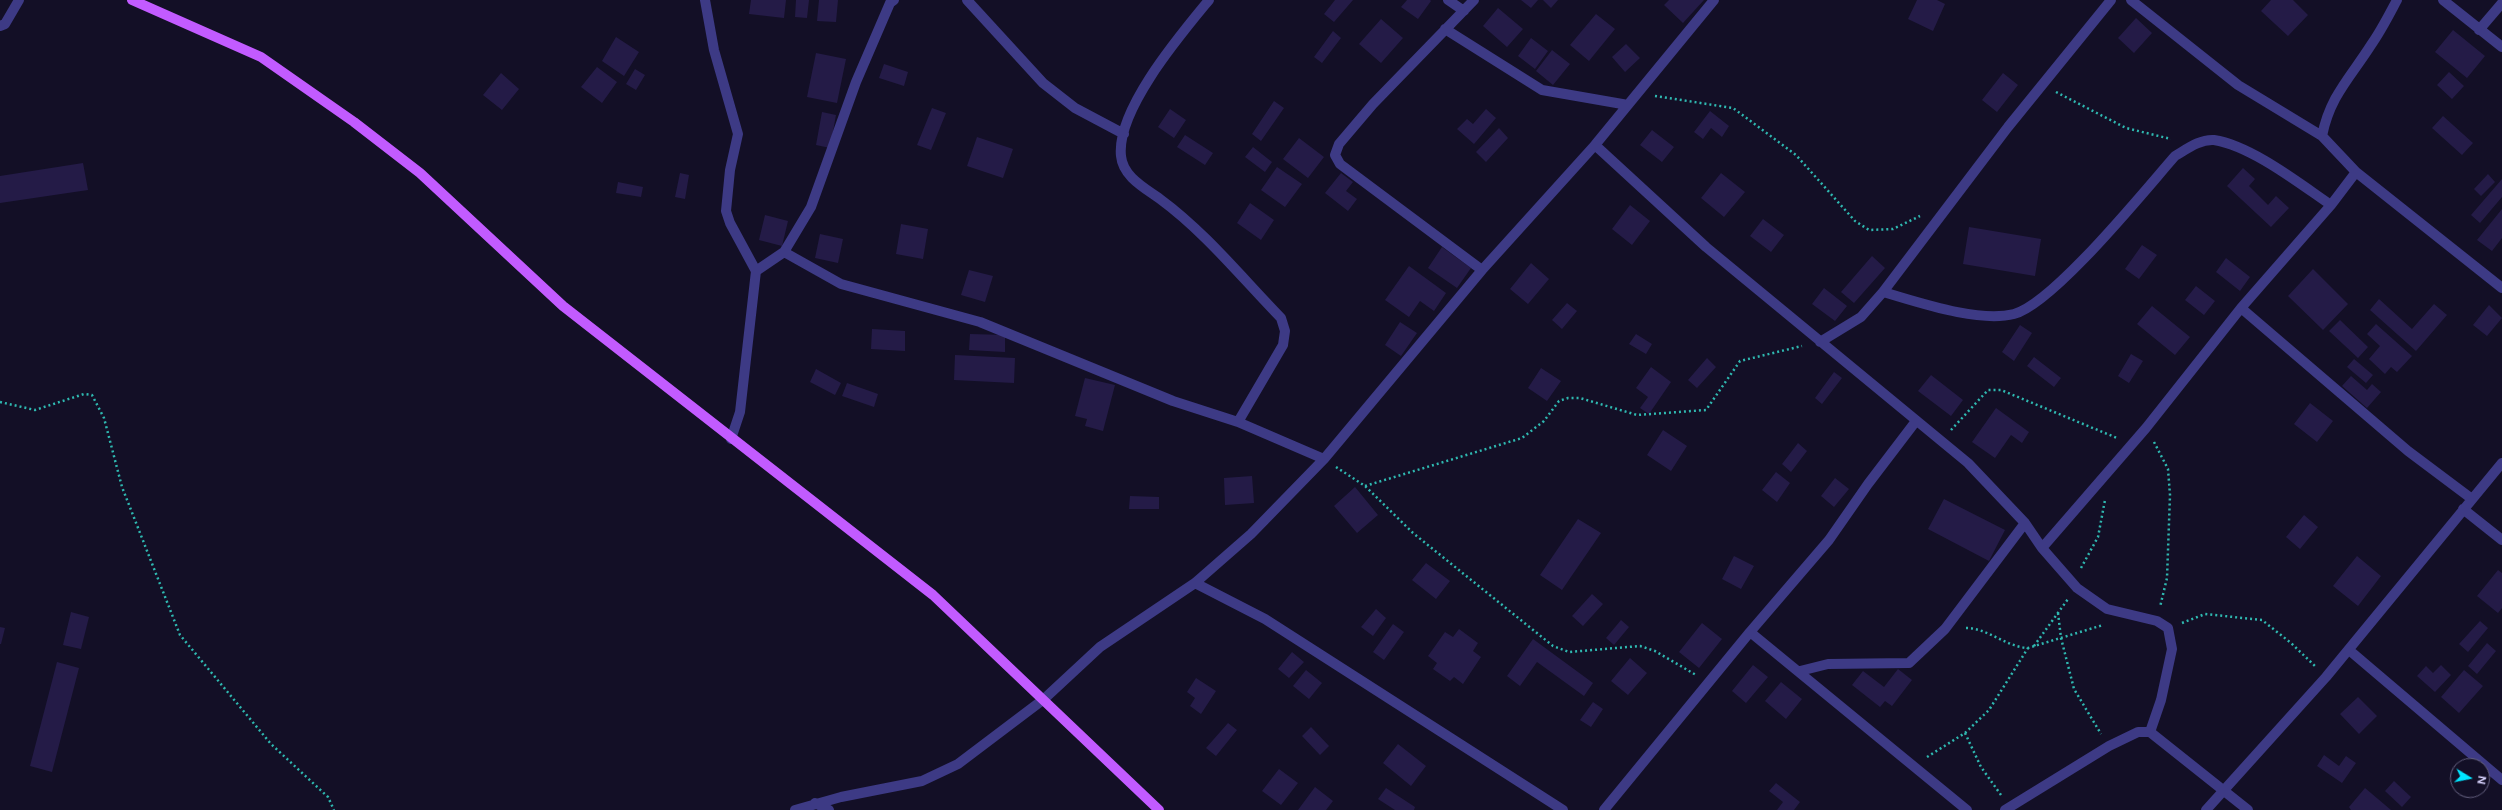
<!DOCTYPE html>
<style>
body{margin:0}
#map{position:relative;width:2502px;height:810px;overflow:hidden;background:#130f26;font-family:Figtree,sans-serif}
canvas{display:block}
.north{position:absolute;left:2450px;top:758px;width:40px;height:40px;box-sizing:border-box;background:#130f26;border:1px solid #625e7d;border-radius:50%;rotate:100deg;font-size:11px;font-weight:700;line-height:16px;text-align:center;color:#d9d4ff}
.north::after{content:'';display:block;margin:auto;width:14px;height:18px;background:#00e5ff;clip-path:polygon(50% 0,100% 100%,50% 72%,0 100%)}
</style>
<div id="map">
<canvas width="2502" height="810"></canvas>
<div class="north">N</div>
</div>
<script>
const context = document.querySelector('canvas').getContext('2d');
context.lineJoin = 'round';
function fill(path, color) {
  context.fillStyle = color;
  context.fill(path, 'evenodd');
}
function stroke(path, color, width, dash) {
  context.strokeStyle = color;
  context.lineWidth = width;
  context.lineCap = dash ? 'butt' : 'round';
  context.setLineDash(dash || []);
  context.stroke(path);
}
const building = new Path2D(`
 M751,0H786L784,18L749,14Z
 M796,0H809L807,18L795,17Z
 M819,0H838L836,22L817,21Z
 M1335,0H1353L1334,22L1324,14Z
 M1407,0H1430L1431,1L1418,19L1401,7Z
 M1521,0H1538L1531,8Z
 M1543,0H1558L1551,8Z
 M1669,0H1704L1683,23L1664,5Z
 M1917,0H1937L1945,4L1933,31L1908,19Z
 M2271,0H2293L2308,15L2288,36L2261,11Z
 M1498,8L1523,29L1507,47L1483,26Z
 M1596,14L1615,29L1589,61L1570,45Z
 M2136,18L2152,33L2134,53L2118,38Z
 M1381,19L1403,38L1381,63L1359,44Z
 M2453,30L2485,56L2467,78L2435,52Z
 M1333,31L1341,38L1322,63L1314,57Z
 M616,37L639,52L624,76L602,61Z
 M1531,38L1548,51L1535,69L1518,56Z
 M1626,44L1640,58L1625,72L1612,57Z
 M1552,50L1570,64L1553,85L1536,71Z
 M816,53L846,59L837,103L807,97Z
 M884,64L908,72L904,86L879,78Z
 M597,67L617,82L602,103L581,87Z
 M635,69L645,75L636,90L626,84Z
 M2449,72L2464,86L2452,99L2437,85Z
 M501,73L519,89L502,110L483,95Z
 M2003,73L2018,85L1997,112L1982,100Z
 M1274,101L1284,108L1261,141L1252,134Z
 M932,108L946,113L931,150L917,145Z
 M1170,109L1186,120L1174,138L1158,127Z
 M1486,109L1496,118L1474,144L1457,129L1467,119L1473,124Z
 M1710,111L1729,126L1722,137L1711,128L1703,139L1694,132Z
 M822,112L836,115L830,148L816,145Z
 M2443,116L2473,143L2462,155L2432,128Z
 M1499,128L1508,138L1486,162L1476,152Z
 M1652,130L1674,147L1662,162L1640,145Z
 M1185,135L1213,153L1205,165L1177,147Z
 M977,137L1013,149L1003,178L967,166Z
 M1299,138L1324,157L1308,178L1283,159Z
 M1253,147L1272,162L1265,172L1245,157Z
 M83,163L88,190L0,203V176Z
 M1277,167L1302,184L1285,207L1261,190Z
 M2243,168L2255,179L2249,186L2268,205L2276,196L2289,208L2271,227L2227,186Z
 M680,173L689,175L685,199L675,197Z
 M1341,173L1353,182L1346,191L1357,199L1348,211L1325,193Z
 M1721,173L1745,192L1724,217L1701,198Z
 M2488,174L2495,182L2481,196L2474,189Z
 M2502,179V197L2480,223L2471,215Z
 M618,182L643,187L641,197L616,193Z
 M1250,203L1274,220L1261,240L1237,223Z
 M1630,205L1650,221L1632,245L1612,229Z
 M2502,209V238L2492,251L2477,240Z
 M765,215L788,221L782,246L759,240Z
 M1763,219L1784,235L1771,252L1750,236Z
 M901,224L928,229L923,259L896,254Z
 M1969,227L2041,239L2035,276L1963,264Z
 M820,234L843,239L838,263L815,258Z
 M2142,245L2157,255L2139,279L2125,269Z
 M1442,247L1471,268L1457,288L1428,268Z
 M1872,256L1885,268L1854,303L1841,292Z
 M2226,258L2250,277L2240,291L2216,272Z
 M1531,263L1549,279L1528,304L1510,289Z
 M1409,266L1446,293L1434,311L1420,301L1409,317L1385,300Z
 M2313,269L2348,304L2323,330L2288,296Z
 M969,270L993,276L985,302L961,295Z
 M2196,286L2215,301L2204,315L2185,300Z
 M1824,288L1847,306L1835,321L1812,304Z
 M2379,299L2412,329L2434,304L2447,315L2416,351L2370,310Z
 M1567,303L1577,311L1562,329L1552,320Z
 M2489,305L2502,318L2487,336L2473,325Z
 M2152,306L2190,337L2175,355L2137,324Z
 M2340,320L2368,347L2358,358L2329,331Z
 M1400,322L1417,333L1401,356L1385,345Z
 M2376,324L2412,356L2397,372L2391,367L2385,374L2369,359L2380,346L2367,334Z
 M2020,325L2032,333L2014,361L2002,352Z
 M872,329L905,331V351L871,349Z
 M970,334L1005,335V352L969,350Z
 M1636,334L1652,344L1646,354L1629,344Z
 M2131,354L2143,361L2129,383L2118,376Z
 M955,355L1015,358L1014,383L954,380Z
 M2034,357L2061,378L2054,387L2027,366Z
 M1707,358L1716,367L1697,388L1688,380Z
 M2354,359L2373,375L2366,383L2347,367Z
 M1651,367L1671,382L1649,414L1640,408L1648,397L1636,388Z
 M1541,368L1561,381L1547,401L1528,388Z
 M816,369L841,383L835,395L810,382Z
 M1834,372L1842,378L1822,404L1815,398Z
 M1931,375L1963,400L1951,416L1918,391Z
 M2351,376L2367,390L2372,384L2381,392L2367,408L2342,386Z
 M1085,378L1115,385L1103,431L1085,426L1087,419L1075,416Z
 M847,383L878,394L874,407L842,396Z
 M2310,403L2333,421L2317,442L2294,424Z
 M1996,408L2029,432L2022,443L2011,435L1995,458L1972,442Z
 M1663,430L1687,446L1671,471L1647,455Z
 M1798,443L1807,451L1791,472L1782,464Z
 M1776,472L1790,483L1777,502L1762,490Z
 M1252,476L1254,503L1225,505L1224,478Z
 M1835,478L1849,489L1834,507L1821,496Z
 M1355,487L1378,515L1357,533L1334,506Z
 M1130,496L1159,497V509H1129Z
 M1944,499L2005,530L1989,561L1928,529Z
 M2304,515L2318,527L2300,549L2286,537Z
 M1578,519L1601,533L1562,590L1540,575Z
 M1734,556L1754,566L1741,589L1722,579Z
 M2357,556L2381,576L2358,606L2333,586Z
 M1426,563L1450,581L1436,599L1412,580Z
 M2498,570L2502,573V608L2498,613L2477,596Z
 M1592,594L1603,604L1583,626L1572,616Z
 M1376,609L1386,618L1373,636L1361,627Z
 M71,612L89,617L81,649L63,645Z
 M1621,620L1629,627L1614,645L1606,638Z
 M2480,621L2488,628L2468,652L2459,644Z
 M1702,623L1722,639L1699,668L1679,652Z
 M1393,624L1404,632L1384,660L1373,652Z
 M0,627L5,628L1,644H0Z
 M1459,629L1478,643L1473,651L1481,657L1463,684L1454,677L1450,681L1433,669L1437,663L1428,656L1445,632L1453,637Z
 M1533,639L1593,683L1584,696L1537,662L1520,686L1507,676Z
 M2487,643L2496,651L2477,674L2468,666Z
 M1292,652L1304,662L1289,678L1278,669Z
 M1630,658L1647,673L1628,695L1611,681Z
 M57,662L79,668L52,772L30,766Z
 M1753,665L1768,677L1746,703L1732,691Z
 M2441,665L2451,675L2435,692L2417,676L2426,666L2433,673Z
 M1898,669L1912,680L1892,706L1885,701L1880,707L1852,685L1863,671L1884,687Z
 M1306,670L1322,683L1309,699L1293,686Z
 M2464,670L2483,686L2459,713L2441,697Z
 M1196,678L1216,691L1201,714L1190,706L1195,698L1187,692Z
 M1781,682L1802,699L1786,719L1765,701Z
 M2358,697L2377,716L2359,734L2340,714Z
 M1593,702L1603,709L1591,727L1580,720Z
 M1228,723L1237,730L1216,756L1206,748Z
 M1311,727L1329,746L1320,755L1302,736Z
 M1398,744L1426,766L1411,786L1383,763Z
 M2324,755L2339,766L2346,756L2356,763L2342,783L2317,766Z
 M1279,769L1298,783L1281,805L1262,791Z
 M2394,781L2411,797L2402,807L2385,791Z
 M1776,783L1800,802L1794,810H1777L1783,802L1769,791Z
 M1315,787L1333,801L1326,810H1298Z
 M1386,788L1415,807L1414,810H1395L1378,799Z
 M2365,788L2391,810H2351L2349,807Z`);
const path = new Path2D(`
 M2056,92L2126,128L2171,139
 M1655,96L1733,108L1796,155L1855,221L1869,230L1893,229L1920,216
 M0,402L35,410L84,394L92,395L104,418L122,487L180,635L271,744L328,797L334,810
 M1951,430L1988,390H2001L2117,438
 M2154,442L2168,469L2170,495L2167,578L2160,607
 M1336,467L1365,486L1413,533L1553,646L1569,652L1640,646L1655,651L1696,675
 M1365,486L1522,438L1544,421L1559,401L1568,398H1580L1637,415L1706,410L1740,361L1802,346
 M2081,568L2098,537L2105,500
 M2058,613L2061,638L2074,689L2101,734
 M2182,623L2205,614L2262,620L2291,643L2316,667
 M1966,628C1988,628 2006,647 2028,648L2103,625
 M2034,646L2068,599
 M1965,733L1981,767L2001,795
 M1927,757L1965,733L1989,710L2028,648`);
const minor = new Path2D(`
 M705,0L714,50L738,134L730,170L726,211L730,223L756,271
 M967,0L1043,83L1075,108L1124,134
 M1209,0C1181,34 1116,110 1121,156C1123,177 1145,188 1160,199C1205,232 1242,278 1281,318L1285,331L1283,345L1238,422
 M1448,0L1464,11
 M1474,0L1373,104L1339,144L1335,155L1340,164L1482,270
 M2131,0L2238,85L2322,136
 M2397,0C2389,15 2381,31 2371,45C2350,78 2330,96 2322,136L2356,172L2502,288
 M2443,0L2502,47
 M0,26L5,24L19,0
 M1445,29L1542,90L1628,105
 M2479,30L2502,3
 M1595,145L1706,247L1968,463L2025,523L2042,548L2077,588L2107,609L2157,621L2168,628L2172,649L2161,700L2150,732
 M784,252L841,284L980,322L1173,401L1238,422L1324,459
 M1883,292C1918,302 1978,323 2014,314C2053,304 2145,190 2175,156C2187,149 2200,139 2214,140C2252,146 2300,184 2331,205
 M2241,308L2408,451L2472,499
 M1820,342L1861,317L1883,292L2008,127L2111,0
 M731,439L740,412L756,271L784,252L811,207L856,82L890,3L894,0
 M2463,509L2502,540
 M2042,548L2146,428L2241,308L2331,205L2356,172
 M1195,583L1265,619L1563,810
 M1750,632L1967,810
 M2349,650L2502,780
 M1800,671L1828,664L1909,663L1945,629L2025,523
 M815,803L829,810
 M795,810L841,797L922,781L958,764L1044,699L1100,647L1195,583L1251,534L1324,459L1482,270L1595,145L1714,0
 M1604,810L1750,632L1829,540L1868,484L1916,421
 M2005,810L2109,746L2138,732H2150L2248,810
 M2206,810L2326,677L2502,463`);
const major = new Path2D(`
 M132,0L261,57L354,122L420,173L563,306L933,595L1159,810`);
fill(building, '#241b47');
stroke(path, '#2fb8b0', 2.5, [2, 3]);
stroke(minor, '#3d3a85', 10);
stroke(major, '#c25bff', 10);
</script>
